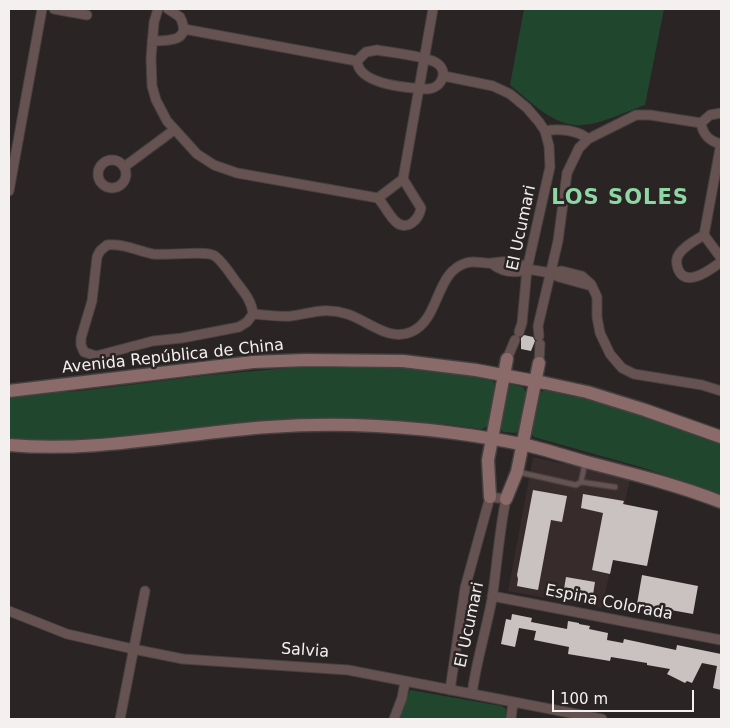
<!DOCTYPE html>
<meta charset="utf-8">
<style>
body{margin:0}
#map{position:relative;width:730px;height:728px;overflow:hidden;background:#2a2424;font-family:"DejaVu Sans",sans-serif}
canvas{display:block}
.frame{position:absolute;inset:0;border:10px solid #f5f0f0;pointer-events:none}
.scale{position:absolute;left:552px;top:690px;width:142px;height:22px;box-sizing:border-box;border:2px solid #f5f0f0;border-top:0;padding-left:6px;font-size:15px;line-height:18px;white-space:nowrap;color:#f5f0f0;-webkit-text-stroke:4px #2a2424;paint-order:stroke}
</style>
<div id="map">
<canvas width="730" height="728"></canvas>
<div class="frame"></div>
<div class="scale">100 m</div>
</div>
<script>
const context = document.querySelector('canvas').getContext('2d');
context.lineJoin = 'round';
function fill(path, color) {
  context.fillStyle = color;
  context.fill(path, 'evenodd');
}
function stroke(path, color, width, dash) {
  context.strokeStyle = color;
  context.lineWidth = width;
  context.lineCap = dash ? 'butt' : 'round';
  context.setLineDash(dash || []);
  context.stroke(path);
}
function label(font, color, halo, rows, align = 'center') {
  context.font = font + ' "DejaVu Sans",sans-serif';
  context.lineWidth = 5;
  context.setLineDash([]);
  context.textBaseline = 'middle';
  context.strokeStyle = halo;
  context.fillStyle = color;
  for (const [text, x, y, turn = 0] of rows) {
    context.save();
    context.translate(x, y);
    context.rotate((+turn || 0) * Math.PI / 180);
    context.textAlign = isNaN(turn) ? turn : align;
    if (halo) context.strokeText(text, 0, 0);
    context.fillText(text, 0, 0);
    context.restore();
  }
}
const built = new Path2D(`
 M533,457L630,479L602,608L508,591Z`);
const green = new Path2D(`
 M524,9H664L645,105C625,112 596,127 575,125C550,123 529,100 510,85Z
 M397,365L427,368L490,379L494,382L495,388L488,426L482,429L445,424H419L161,433L66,440H9V395L79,391L210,375L288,368H367Z
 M511,384L523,387L527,394L521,428L516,433L503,432L499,426L506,389Z
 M544,390L599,401L721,442V495L644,468L534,437L531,433V428L538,394Z
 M410,690L502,706L506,709V719H399Z`);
const building = new Path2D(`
 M524,335L533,337L535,341L531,351L521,349V338Z
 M533,490L567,496L562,522L551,520L538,590L517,586L518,579L517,575Z
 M583,494L624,501L623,504L658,511L647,566L613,560L610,574L592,570L603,513L581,508Z
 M642,575L698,586L693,614L637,604Z
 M566,577L595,582L592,601L563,595Z
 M512,614L532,618L531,622L567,629L568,621L579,623V624L590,626L589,629L608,633L607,640L623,643L624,639L676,650L677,645L721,654V690L713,688L717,666L702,663L692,683L687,681L685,683L667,674L670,669L647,665V663L611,657L610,661L568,654L569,647L534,640L536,631L519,628L515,647L501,644L506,619L511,620Z`);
const lane = new Path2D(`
 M518,472L576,485L581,482L585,463
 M581,482L615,487`);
const street = new Path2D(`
 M54,9L87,15
 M158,9L154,22L151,58L152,86L156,100L167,121L197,154L214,165L237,173L378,198
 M184,29L357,61
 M152,41C170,41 192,41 180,17L168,9
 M377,50C394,53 420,55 435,62C450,70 442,88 428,89C408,88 359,85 357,61L366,52Z
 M444,76L493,86L510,94L527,108L539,122L545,131L549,146L550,167L527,269L522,323L519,332
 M721,113L710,115L701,123C703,135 709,141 721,144
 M545,131C558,128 578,130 588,139
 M98 174a14 14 0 1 1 28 0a14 14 0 1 1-28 0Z
 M124,167L174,130
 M9,191L42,9
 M378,198L403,179L433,9
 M378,198C384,205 389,215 395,221C407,233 419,219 421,208L403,179
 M704,235C696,240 685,245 679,254C676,258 676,263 678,269C686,289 711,269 721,262
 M704,235L721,143
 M704,235L721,258
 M527,269L551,273L562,271L582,276L591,284L597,297V317L600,333L610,354L622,368L634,374L702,385L721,391
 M551,273L559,277L588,285
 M253,314L247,322L239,327L182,338L153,341L96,356L84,352L81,345V338L92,301L97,257L100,251L107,245C123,243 138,251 153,254C167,256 206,250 215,256C224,263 231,275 237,283C245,293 252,302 253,314C266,315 279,317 291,316C312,313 326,307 347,314C367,320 389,342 411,332C440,320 435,272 466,263C475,260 483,264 492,263C506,261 516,259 527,269C514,274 502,272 491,263
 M539,336L538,326L558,241L567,173L579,148L588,139L636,115H650L701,123
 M507,359L515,340
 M539,363L540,344
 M492,596L721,640
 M9,611L67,634L133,649L183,659L348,670L602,719
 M450,690L465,588L490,497L506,499C499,532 497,566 492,599C486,631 476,662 472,694
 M120,719L145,591
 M394,719L402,698L405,682
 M511,719L513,702`);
const secondary = new Path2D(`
 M9,391L253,362L306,360L403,361L476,370L545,383L587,392L645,410L721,437
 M9,445C96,453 182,433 269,427C353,421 439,428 521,444C546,449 570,458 594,464C637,475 680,486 721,502
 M490,497L488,460L507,359
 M506,499L517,472L539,363`);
const streetNames = [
 ["El Ucumari",522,228,-78],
 ["Avenida República de China",173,357,-6],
 ["Espina Colorada",609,603,11],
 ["El Ucumari",470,625,-78],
 ["Salvia",305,651,4]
];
const districtNames = [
 ["LOS SOLES",620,199]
];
fill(built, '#382b2b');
fill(green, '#20462e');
fill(building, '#cac1c1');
stroke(lane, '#464141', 7);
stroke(street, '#464141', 11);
stroke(secondary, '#464141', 15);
stroke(lane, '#675252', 4.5);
stroke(street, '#675252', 9);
stroke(secondary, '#8b6a6a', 12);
label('16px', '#f5f0f0', '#2a2424', streetNames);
context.letterSpacing = '1px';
label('bold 21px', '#8ed6a4', '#2a2424', districtNames);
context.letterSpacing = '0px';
</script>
